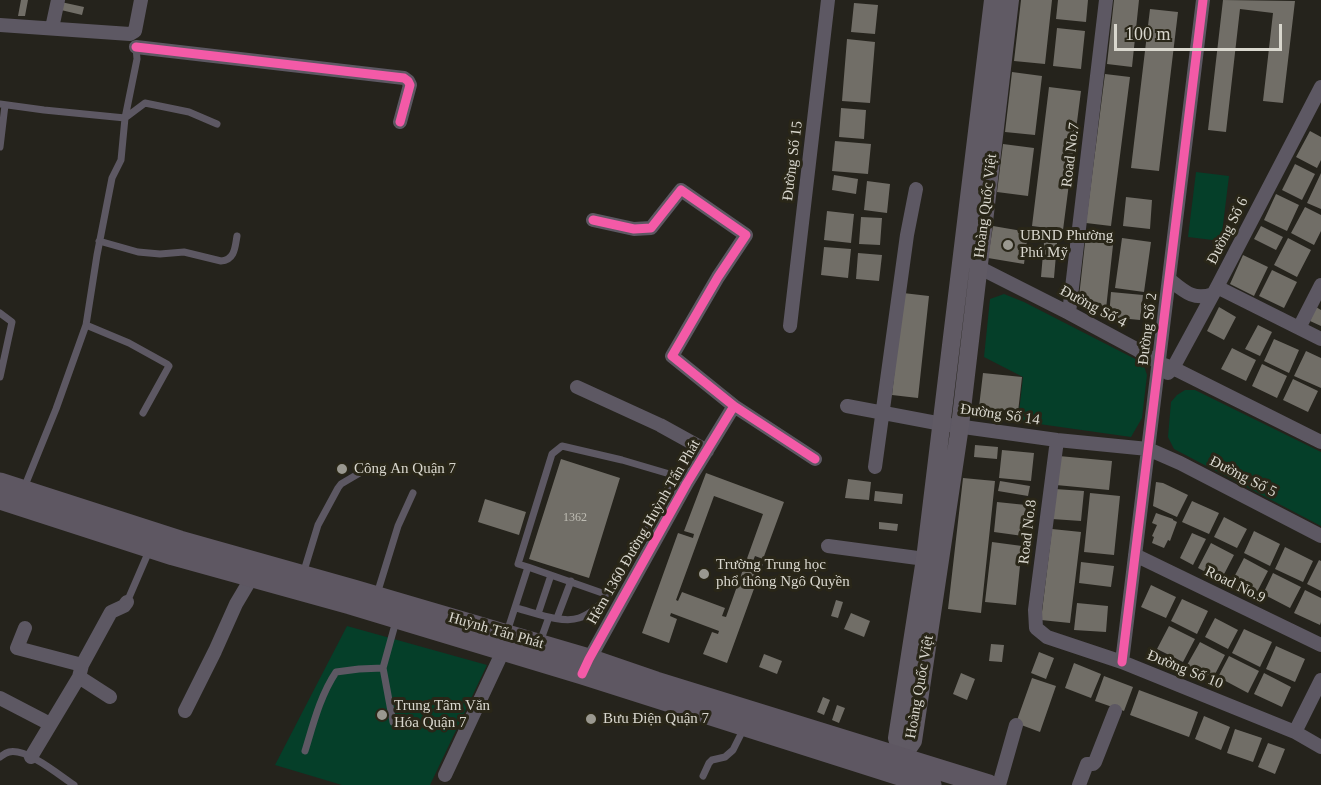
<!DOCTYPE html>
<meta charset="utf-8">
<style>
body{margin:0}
#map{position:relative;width:1321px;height:785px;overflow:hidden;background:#25231c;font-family:Georgia,serif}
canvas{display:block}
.scale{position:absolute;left:1114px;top:24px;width:168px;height:27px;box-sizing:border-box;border:3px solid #d9d7ce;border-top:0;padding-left:8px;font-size:18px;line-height:21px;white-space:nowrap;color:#d9d7ce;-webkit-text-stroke:4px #292618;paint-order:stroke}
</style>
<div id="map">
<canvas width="1321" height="785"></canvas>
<div class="scale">100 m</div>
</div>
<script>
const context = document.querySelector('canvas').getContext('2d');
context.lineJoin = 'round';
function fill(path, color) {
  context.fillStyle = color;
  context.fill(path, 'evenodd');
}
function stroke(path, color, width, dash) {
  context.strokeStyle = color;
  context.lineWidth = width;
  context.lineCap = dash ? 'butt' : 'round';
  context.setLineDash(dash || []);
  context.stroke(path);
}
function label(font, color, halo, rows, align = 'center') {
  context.font = font + ' Georgia,serif';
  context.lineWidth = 6;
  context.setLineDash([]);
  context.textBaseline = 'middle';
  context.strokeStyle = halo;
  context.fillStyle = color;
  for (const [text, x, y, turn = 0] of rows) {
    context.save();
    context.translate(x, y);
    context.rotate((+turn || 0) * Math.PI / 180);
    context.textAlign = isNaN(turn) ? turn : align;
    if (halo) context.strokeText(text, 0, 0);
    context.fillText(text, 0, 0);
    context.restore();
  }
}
const green = new Path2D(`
 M1196,172L1229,176L1221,241L1188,237Z
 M1004,294L1024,302L1143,363L1147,375L1142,418L1131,437L1018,421L1023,377L984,357L990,299Z
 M1185,390H1195L1321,452V526L1174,449L1168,437L1171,402L1177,395Z
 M347,626L487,665L430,785H342L275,765Z`);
const building = new Path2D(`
 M21,0H28L25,16H18Z
 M1021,0H1052L1045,64L1014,61Z
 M1058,0H1088L1086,22L1056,19Z
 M1114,0H1139L1132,67L1107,64Z
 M1223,0L1295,1L1283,103L1263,101L1273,13L1240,9L1226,132L1208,130Z
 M61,2L84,7L82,15L61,10Z
 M854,3L878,5L875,34L851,32Z
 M1150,9L1178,12L1159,171L1131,168Z
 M1057,28L1085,31L1081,69L1053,66Z
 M847,39L875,42L870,103L842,101Z
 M1012,72L1042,76L1035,135L1005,132Z
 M1105,74L1130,77L1111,226L1086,223Z
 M1049,87L1081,91L1063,230L1032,226Z
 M841,108L866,110L864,139L839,137Z
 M1310,131L1321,137V160L1317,168L1296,157Z
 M835,141L871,144L868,174L832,171Z
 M1003,144L1034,148L1028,196L997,192Z
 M1295,164L1315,174L1302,200L1282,190Z
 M1321,173V209L1307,203Z
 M834,175L858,179L856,194L832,190Z
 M867,181L890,184L887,213L864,210Z
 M1276,194L1299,205L1287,231L1264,220Z
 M1126,197L1152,200L1150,229L1123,226Z
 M1305,207L1321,215V231L1314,245L1291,233Z
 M827,211L854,214L851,243L824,240Z
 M861,217L882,218L880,245L859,244Z
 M993,226L1028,232L1024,264L988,258Z
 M1261,226L1283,237L1276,250L1254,239Z
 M1086,234L1114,236L1106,309L1078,306Z
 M1122,238L1151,242L1144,292L1115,288Z
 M1288,238L1311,250L1297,277L1274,265Z
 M1044,242L1057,243L1054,278L1041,277Z
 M824,247L851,249L848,278L821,275Z
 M858,253L882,255L879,281L856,279Z
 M1243,255L1268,267L1254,296L1230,284Z
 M1272,270L1297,282L1284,308L1259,296Z
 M1111,292L1143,295L1140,320L1109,317Z
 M903,293L929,296L918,398L892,395Z
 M1219,307L1236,317L1224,340L1207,331Z
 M1316,307L1321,310V326L1310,321Z
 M1258,325L1272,332L1260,356L1245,349Z
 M1274,339L1299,350L1289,373L1264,361Z
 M1232,348L1256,360L1246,381L1221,369Z
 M1306,351L1321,358V388L1294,376Z
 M1262,364L1287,376L1277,398L1252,386Z
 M983,373L1022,377L1018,412L979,407Z
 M1293,379L1318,391L1308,412L1283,400Z
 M975,445L998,447L997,459L974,457Z
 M1002,450L1034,453L1031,481L999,478Z
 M1059,456L1112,461L1109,490L1056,485Z
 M561,459L620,478L589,578L529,559Z
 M706,473L784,502L763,559L755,556L753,561L763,564L727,663L703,654L712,632L718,634L719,631L671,613L670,616L677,619L669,643L642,633L678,533L693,538L694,534L684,531ZM714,496L763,514L726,617L722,616L725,608L682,592L678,601L676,600Z
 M963,478L995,481L981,613L948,609Z
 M848,479L871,482L869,500L845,498Z
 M1000,481L1030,486L1028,496L998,491Z
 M1156,482L1163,483L1188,495L1177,517L1153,506Z
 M1055,489L1084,491L1081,521L1052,519Z
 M875,491L903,494L902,504L874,501Z
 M1090,493L1120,496L1114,555L1084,552Z
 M485,499L526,512L519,535L478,522Z
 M1192,501L1219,513L1209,534L1182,522Z
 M997,502L1026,505L1023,536L994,532Z
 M1156,513L1173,519V520L1177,522L1170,541L1168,540L1164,548L1152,543L1154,537L1152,536L1157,525L1152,523Z
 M1224,517L1247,529L1237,548L1214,537Z
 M879,522L898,524L897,531L879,529Z
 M1052,529L1081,532L1070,623L1041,620Z
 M1254,531L1280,544L1270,566L1244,553Z
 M1192,533L1206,539L1193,565L1180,558Z
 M992,542L1022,546L1016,605L985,602Z
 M1211,543L1234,555L1221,580L1198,568Z
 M1285,547L1313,561L1303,582L1275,569Z
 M1244,558L1268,571L1257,592L1233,579Z
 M1319,560L1321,561V591L1307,584Z
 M1081,562L1114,566L1111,587L1079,583Z
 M1273,573L1301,587L1290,608L1263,594Z
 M1151,585L1176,597L1166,618L1141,607Z
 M1305,590L1321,598V622L1320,625L1294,613Z
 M1182,599L1208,611L1197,634L1171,621Z
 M836,600L843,602L838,618L831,616Z
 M1077,603L1108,606L1106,632L1074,630Z
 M851,613L870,621L864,637L844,629Z
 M1215,618L1238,630L1228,649L1205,637Z
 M1169,626L1195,639L1183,662L1157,649Z
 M1244,629L1272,642L1260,667L1232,653Z
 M1200,642L1225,655L1213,678L1187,665Z
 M991,644L1004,645L1002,662L989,661Z
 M1276,646L1305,659L1295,682L1266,669Z
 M1039,652L1054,658L1046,679L1031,673Z
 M764,654L782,661L777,674L759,667Z
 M1229,656L1259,671L1248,693L1218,677Z
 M1074,663L1101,674L1091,698L1065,688Z
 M961,673L975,679L967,700L953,694Z
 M1264,673L1291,687L1282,707L1254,694Z
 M1104,676L1133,687L1124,711L1095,701Z
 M1032,678L1056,686L1040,732L1016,723Z
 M1139,690L1198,712L1189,737L1130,715Z
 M823,697L830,700L824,715L817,712Z
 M837,705L845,708L839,723L832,720Z
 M1204,716L1230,727L1221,750L1195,739Z
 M1235,729L1262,738L1253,762L1227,753Z
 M1268,743L1285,749L1275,774L1258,767Z`);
const lane = new Path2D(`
 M0,104L44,110L125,118L145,103L189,112L217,124
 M0,147L5,105
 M99,241L138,252L160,254L184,252L221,261C235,260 235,247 237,236
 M0,313L12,322L0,377
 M86,325L129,343L167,364L169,366L143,413
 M24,488L56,409L86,325L97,255L112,178L121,160L125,118L137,59L136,47
 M528,567L608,595
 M303,574L318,525L338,488L341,484L363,471
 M377,594L398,526L413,493
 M127,602L149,551
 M538,614L551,575
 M557,618L571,581
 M507,632L528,567L518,564L552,454L562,446L622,460L673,475C662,506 645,533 629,561C623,571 618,583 610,593C603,603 591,614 579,618C562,624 533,612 516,608
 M540,642L549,617
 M393,722L383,668L396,621
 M305,751C313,725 320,696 336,672L359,669L383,668
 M0,757C3,755 5,753 9,752C27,748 59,775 74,785
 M703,776L709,763L712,760L725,757L733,750L744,728`);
const street = new Path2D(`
 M0,25L130,34L135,31L141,0
 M52,28L58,0
 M136,47L404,78L408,81L410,85L400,122
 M593,220L634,229L651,228L681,190L746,235L718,277L672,356L734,406L815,459
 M978,267L1069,313L1136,349L1159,363L1173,368L1321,442
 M1169,279C1184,291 1193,301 1213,294
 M1217,287L1321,339
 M1069,313L1106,0
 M790,326L828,0
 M1299,328L1321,285
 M1168,373L1173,368L1217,287L1321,87
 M577,387L660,425L707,451
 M847,406L942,424L1057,440L1148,449L1180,463L1321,536
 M1057,440L1035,610L1036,628L1047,637L1122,662L1295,732L1321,747
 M875,467L907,235L916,189
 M828,546L925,559
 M1135,555L1321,645
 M25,628L17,648L82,665
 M1122,662L1203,0
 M586,665L687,483L734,406
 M79,677L110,697
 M0,698L50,724
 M185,711L215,651L236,604L252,577
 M1295,732L1321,680
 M31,757L79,677L82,665L111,612L124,606L127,602
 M445,775L503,651
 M999,785L1016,725
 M1079,785L1087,764H1093L1095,762L1115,711`);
const secondary = new Path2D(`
 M902,757L913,741L960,426L1010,0
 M902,757L897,738L925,559L993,0`);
const primary = new Path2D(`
 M0,483L180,541L354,590L589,659L656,682L989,785
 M0,499L173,555L350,604L582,674L931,785`);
const cycleway = new Path2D(`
 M136,47L404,78L408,81L410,85L400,122
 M593,220L634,229L651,228L681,190L746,235L718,277L672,356L734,406L815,459
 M1122,662L1203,0
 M582,674L589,659L687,483L734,406`);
const markers = [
 [1008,245,6,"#9a9890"],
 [342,469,6,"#9a9890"],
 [704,574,6,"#9a9890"],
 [382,715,6,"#9a9890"],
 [591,719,6,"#9a9890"]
];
const numberNames = [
 ["1362",575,518]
];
const streetNames = [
 ["Road No.7",1071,155,-83],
 ["Đường Số 15",793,161,-83],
 ["Hoàng Quốc Việt",986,206,-83],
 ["Đường Số 6",1228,231,-63],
 ["Đường Số 4",1093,307,28],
 ["Đường Số 2",1148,329,-83],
 ["Đường Số 14",1000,415,8],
 ["Đường Số 5",1243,477,27],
 ["Hẻm 1360 Đường Huỳnh Tấn Phát",644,532,-60],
 ["Road No.8",1028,532,-83],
 ["Road No.9",1235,585,26],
 ["Huỳnh Tấn Phát",496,631,16],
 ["Đường Số 10",1185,670,22],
 ["Hoàng Quốc Việt",920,687,-80]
];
const poiNames = [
 ["UBND Phường",1020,236],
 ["Phú Mỹ",1020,253],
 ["Công An Quận 7",354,469],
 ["Trường Trung học",716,565],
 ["phổ thông Ngô Quyền",716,582],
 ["Trung Tâm Văn",394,706],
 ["Hóa Quận 7",394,723],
 ["Bưu Điện Quận 7",603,719]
];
fill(green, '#053f29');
fill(building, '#716e67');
stroke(lane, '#5d5863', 7);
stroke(street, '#5d5863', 14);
stroke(secondary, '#605a64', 18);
stroke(primary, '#5e5762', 21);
stroke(cycleway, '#f35aa7', 9);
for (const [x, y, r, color] of markers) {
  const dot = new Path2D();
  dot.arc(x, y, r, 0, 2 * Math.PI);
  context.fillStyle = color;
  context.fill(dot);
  stroke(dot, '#292618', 2);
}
label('12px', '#bfbdb4', null, numberNames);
label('15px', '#d9d7ce', '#292618', streetNames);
label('15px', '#d9d7ce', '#292618', poiNames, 'left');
</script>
